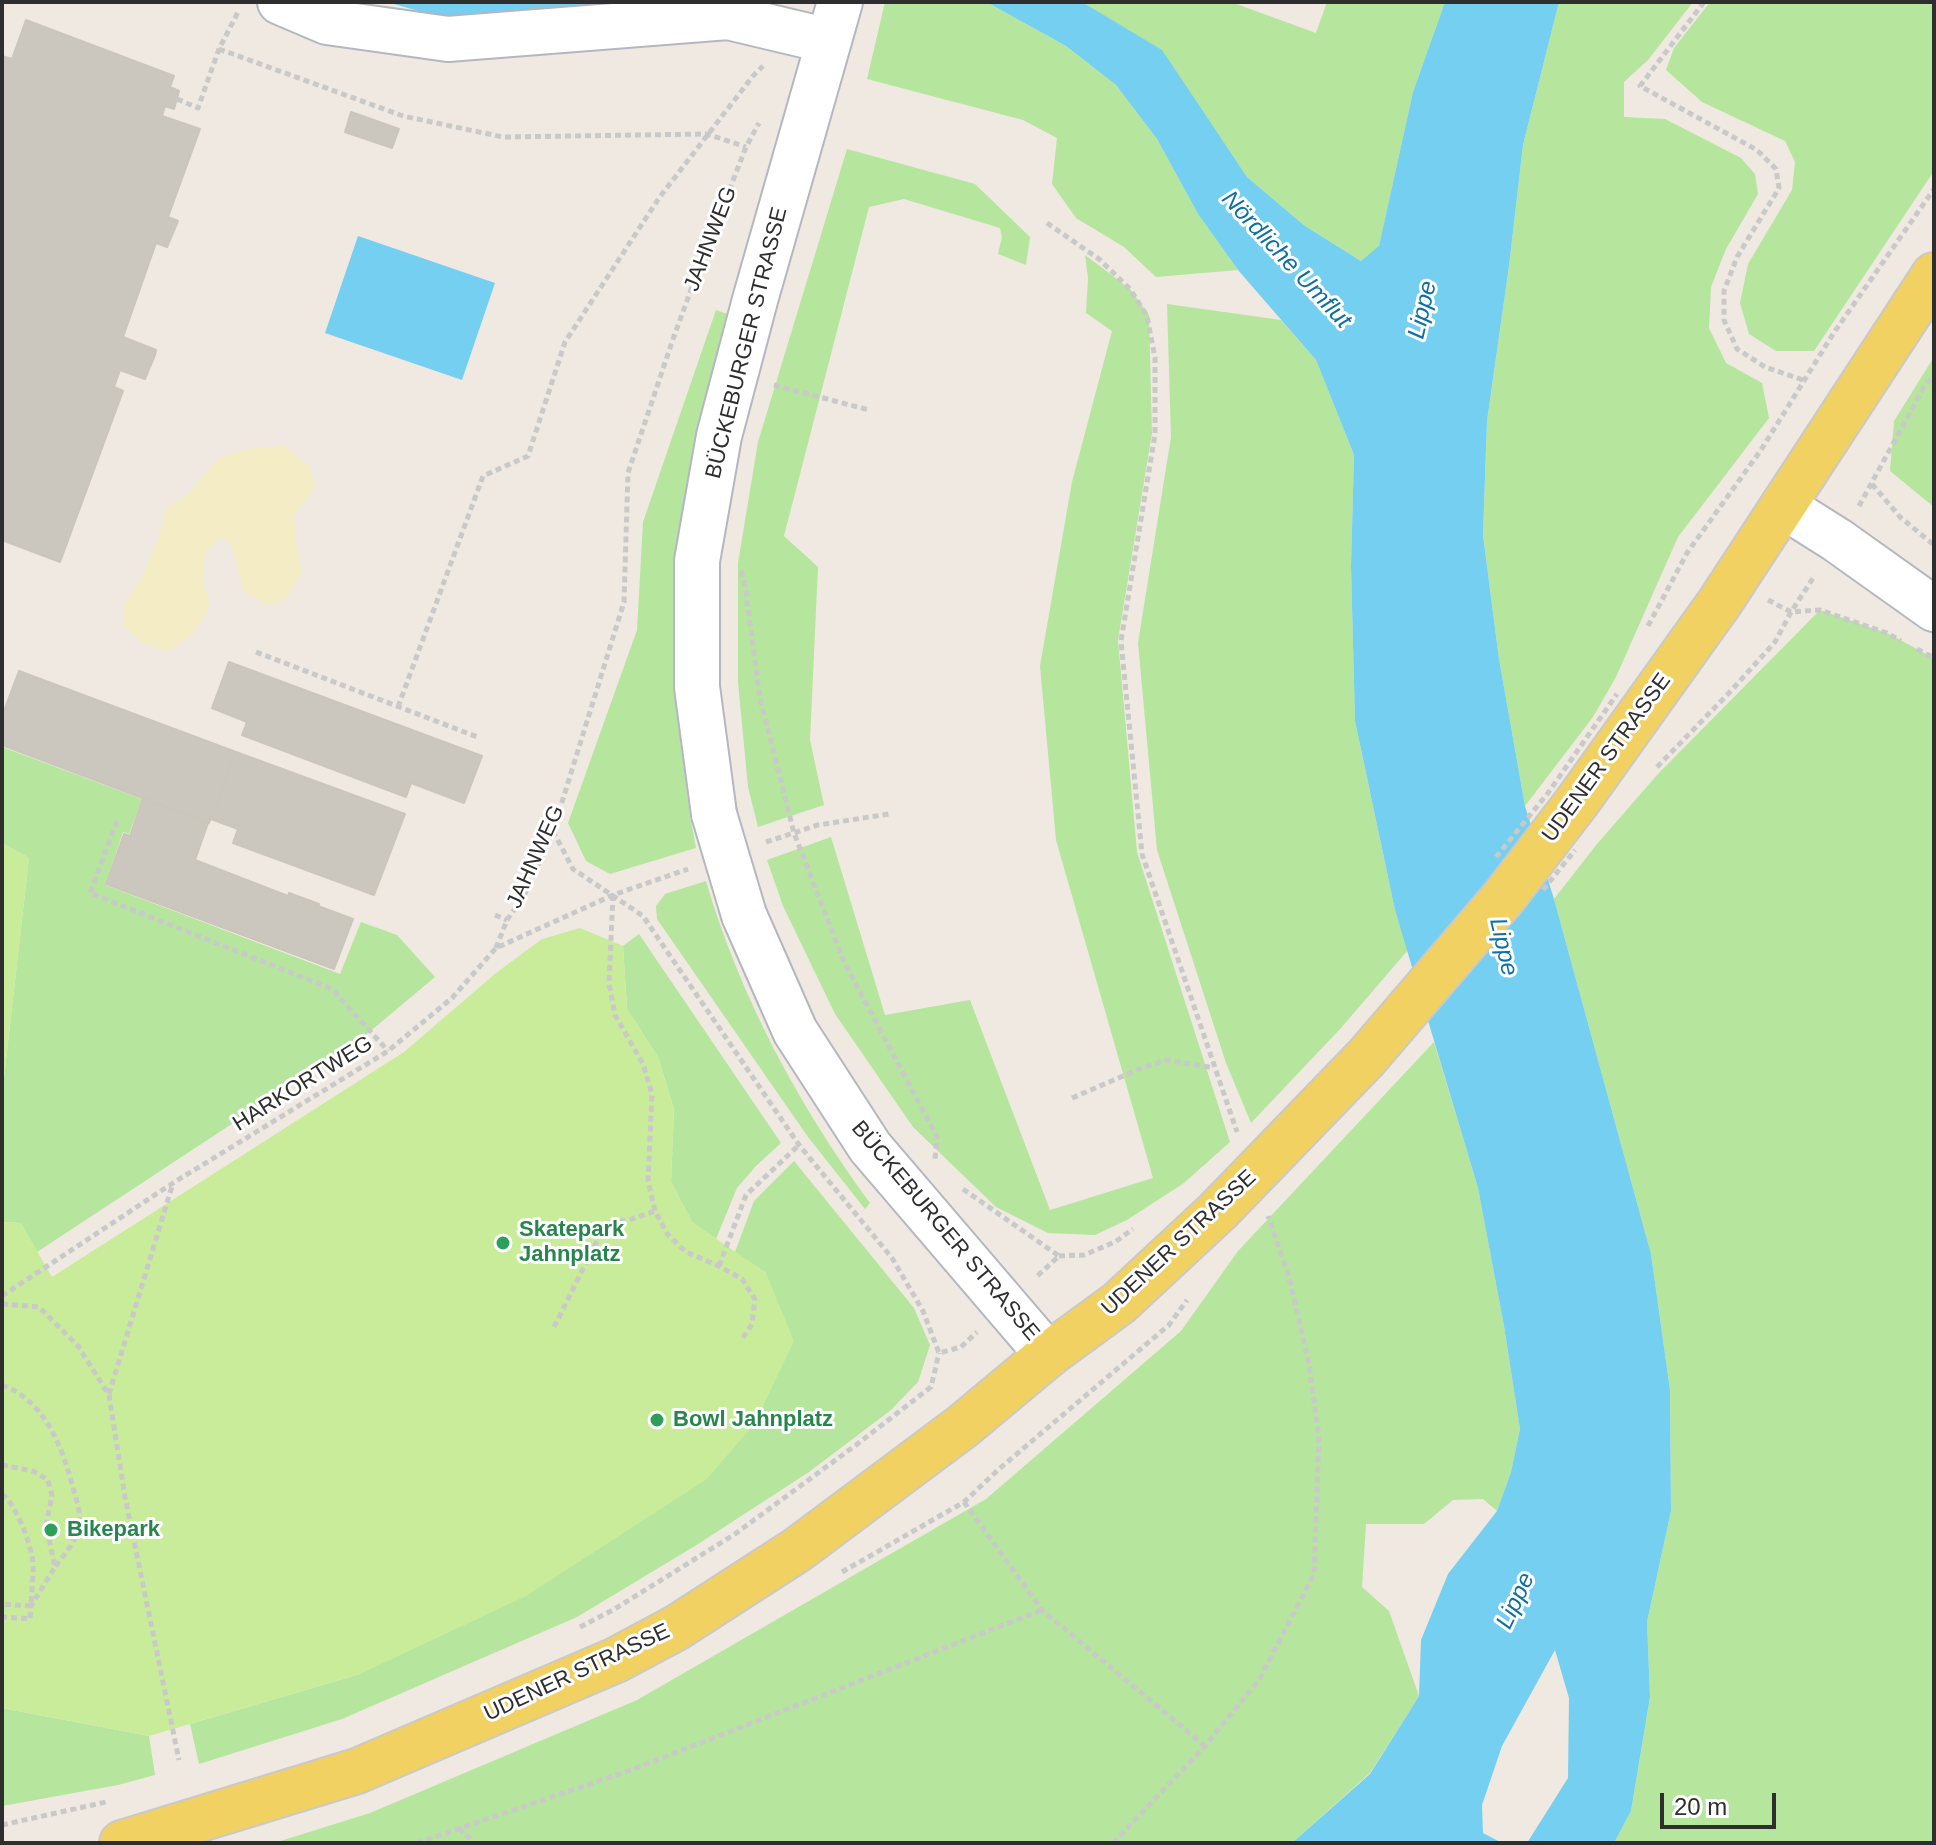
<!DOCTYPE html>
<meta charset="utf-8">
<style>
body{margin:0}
#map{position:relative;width:1936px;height:1845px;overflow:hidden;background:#efe9e1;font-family:Arial,sans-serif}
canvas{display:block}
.frame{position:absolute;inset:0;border:4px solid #2e2e2e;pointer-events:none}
.scale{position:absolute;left:1660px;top:1793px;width:116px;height:36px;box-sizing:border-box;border:4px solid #2e2e2e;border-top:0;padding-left:10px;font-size:24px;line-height:28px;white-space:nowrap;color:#2e2e2e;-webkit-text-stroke:6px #fff;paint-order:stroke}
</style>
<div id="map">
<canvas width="1936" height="1845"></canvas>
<div class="frame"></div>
<div class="scale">20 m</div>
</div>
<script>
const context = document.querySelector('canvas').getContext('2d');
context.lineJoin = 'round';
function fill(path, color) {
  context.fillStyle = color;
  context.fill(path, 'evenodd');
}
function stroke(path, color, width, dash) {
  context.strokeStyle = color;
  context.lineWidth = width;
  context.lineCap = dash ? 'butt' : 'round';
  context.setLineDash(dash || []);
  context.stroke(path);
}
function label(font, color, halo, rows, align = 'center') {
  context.font = font + ' Arial,sans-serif';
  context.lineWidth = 6;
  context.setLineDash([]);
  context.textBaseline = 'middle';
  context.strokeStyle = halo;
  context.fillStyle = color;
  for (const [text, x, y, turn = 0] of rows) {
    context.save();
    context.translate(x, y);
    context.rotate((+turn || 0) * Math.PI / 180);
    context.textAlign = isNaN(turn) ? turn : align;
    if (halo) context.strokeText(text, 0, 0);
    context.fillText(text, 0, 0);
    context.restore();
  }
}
const green = new Path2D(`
 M885,2H981L990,4L1066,46L1116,85L1157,139L1198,214L1238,270L1156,277L1124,247L1076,218L1052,184L1057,138L1023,120L867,79Z
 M1082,2H1231L1316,33L1327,2H1445L1413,92L1379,247L1361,261L1305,226L1247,177L1206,117L1098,12Z
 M1559,2H1693L1648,60L1624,82V117L1665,119L1741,158L1755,174L1758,194L1726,249L1711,287L1709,328L1726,363L1762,383L1769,418L1678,537L1616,677L1593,717L1525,806L1499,659L1483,535L1487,421L1509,266L1523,145Z
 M1710,2H1934V171L1814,351H1776L1749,334L1740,303L1748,264L1792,190L1795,162L1785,141L1702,102L1666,70L1674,48Z
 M847,149L975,184L1030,237L1026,265L998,254L1002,237L1000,228L904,199L869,207L784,536L818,567L810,740L824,805L758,827L748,787L738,682V563L758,442Z
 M1085,255L1130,289L1149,315L1152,433L1118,640L1137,852L1230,1142L1184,1183L1127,1220L1095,1235L1048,1233L996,1207L913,1127L835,1014L783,906L767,860L831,837L885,1015L970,1000L1050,1210L1153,1178L1056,840L1040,666L1072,482L1112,331L1086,313L1088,278Z
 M1167,304L1281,320L1316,360L1354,455L1351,566L1355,721L1395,910L1408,950L1341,1028L1251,1123L1226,1063L1157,850L1138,643L1171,437Z
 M716,310L730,315L676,560L674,688L690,816L696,848L610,874L586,861L568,823L637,630L643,522Z
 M1934,357V507L1890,471L1894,421Z
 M1820,610L1887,633L1934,658V1843H1614L1631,1811L1650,1697L1647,1622L1671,1511L1670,1390L1651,1254L1554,899L1597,844L1657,775Z
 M2,747L142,799L129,834L123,832L105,885L340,974L361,922L397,935L435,977L361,1039L37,1252L21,1223L2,1222V1095L29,858L2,843Z
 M706,881C740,997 799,1106 870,1203L865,1209L808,1137L657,919L656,906L665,894Z
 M639,934L781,1143L756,1166L737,1188L716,1239L692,1222L671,1182L674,1109L658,1057L627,1009L623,946Z
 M1434,1042L1478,1188L1504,1326L1520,1429L1511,1472L1497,1511L1483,1499L1453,1500L1424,1524H1366L1362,1587L1389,1611L1419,1696L1370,1773L1292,1843H274L370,1813L637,1700L986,1499L1181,1331L1238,1251Z
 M794,1161L914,1308L930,1345L918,1382L891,1410L809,1472L695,1546L577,1617L342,1719L199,1764L190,1724L360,1674L766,1273L735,1252L754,1201Z
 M2,1708L149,1736L155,1775L118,1785L2,1806Z`);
const sand = new Path2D(`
 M285,446L308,465L316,486L294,516L296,544L302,572L285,600L267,605L244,592L231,544L220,537L205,554L203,579L210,606L192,636L166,651L142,642L124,627V604L141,579L159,537L165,509L186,496L219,458L248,449Z`);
const pitch = new Path2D(`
 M2,843L29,858L2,1095Z
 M580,928L623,946L627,1009L658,1057L674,1109L671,1182L692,1222L766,1273L794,1341L755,1423L707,1479L526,1596L360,1674L149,1736L2,1708V1222L21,1223L52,1277L404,1052L496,973L542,939Z`);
const water = new Path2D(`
 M387,2H687L450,20Z
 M981,2H1082L1162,50L1247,177L1305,226L1361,261L1379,246L1413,92L1445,2H1559L1523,145L1509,266L1487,421L1483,535L1499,659L1525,806L1554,899L1651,1254L1670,1390L1671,1511L1647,1622L1650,1697L1631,1811L1614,1843H1527L1568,1778L1569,1698L1555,1650L1502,1746L1482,1805L1483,1833L1502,1843H1292L1370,1774L1419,1696L1421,1640L1448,1574L1497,1511L1511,1472L1520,1429L1504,1326L1478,1188L1395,910L1355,721L1351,566L1354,455L1316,360L1238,270L1198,214L1157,139L1116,85L1066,46L990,4Z
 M358,236L495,283L462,380L325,333Z`);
const building = new Path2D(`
 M26,20L174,76L170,87L179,91L174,109L165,106L162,116L200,129L168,217L178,221L167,247L156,243L123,337L156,350L155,355L145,379L120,370L114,387L123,391L60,562L2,540V56L12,59Z
 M351,112L399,129L392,148L345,132Z
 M229,662L482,756L464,803L411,783L406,797L242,735L247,722L212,708Z
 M19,671L236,752L209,823L2,745V716Z
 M236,752L405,814L374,895L233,843L238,829L211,819Z
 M143,798L208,823L195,860L288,896L289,893L319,904L318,906L353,919L334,969L106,884L124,834L130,836Z`);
const path = new Path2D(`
 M1704,2L1640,86L1757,150L1776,169L1779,188L1737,257L1724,291V320L1737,349L1765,367L1806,381
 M219,49L403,116L503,137L707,134L746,147
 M177,99L198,108L219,49L239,10
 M1047,223L1099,259L1130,289L1147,316L1155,358V434L1121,641L1142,854L1237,1132
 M774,385L869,410
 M1872,484L1900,517L1934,545
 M1859,506L1924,387L1934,375
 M741,571L745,586L760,698L794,833L844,962L937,1137L935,1159
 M1768,600L1791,612L1820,610L1887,633L1901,641
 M1648,626L1687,553L1761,450L1833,334L1934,189
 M1917,649L1934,658
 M256,652L480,738
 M398,707L483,476L528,456L565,342L659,198L753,76L763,66
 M1657,767L1729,693L1775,642L1791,612L1815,575
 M117,821L90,893L332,989L388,1051
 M553,831L573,869L643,916L799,1145L892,1258L923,1311L939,1353L961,1347L977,1332
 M766,842L818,825L889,814
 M613,895L609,983L615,1015L643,1064L652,1094L648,1181L655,1211L668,1235L686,1252L719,1266L742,1279L755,1299L752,1324L742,1339
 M495,915L507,920
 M496,948L507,920L524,896L553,831L624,602L628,473L673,339L696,276L746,147L759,123
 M1072,1098L1144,1067L1167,1060L1214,1068
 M963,1189L1059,1256L1035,1278
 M1059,1256L1084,1255L1115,1242L1133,1229
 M719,1266L746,1195L799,1145
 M2,1296L173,1183L388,1051L452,998L496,948L613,895L688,869
 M2,1304L39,1307L78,1346L109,1395L125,1497L179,1760
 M554,1327L606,1223L629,1220L655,1211
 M2,1385C45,1401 62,1446 73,1488C77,1501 82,1516 78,1530C74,1544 64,1555 55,1567
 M109,1394L173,1183
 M2,1465L33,1471L48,1480L52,1496L46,1525L55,1567L31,1606L30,1619L2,1617
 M2,1494C15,1503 29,1540 32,1556C35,1571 31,1591 31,1606L2,1604
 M964,1502L1042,1610L1205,1746
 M842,1572L964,1502L999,1469L1169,1325L1187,1300
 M580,1627L613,1610L735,1534L856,1445L931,1387L939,1353
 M2,1825L106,1802
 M459,1828L474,1843
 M417,1843L631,1770L1042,1610
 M1113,1843L1205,1746L1259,1680L1314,1574L1319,1438L1309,1364L1289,1277L1268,1216`);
const minor = new Path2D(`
 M280,2L327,22L448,39L728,17L829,41
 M1783,506L1837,540L1934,609
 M714,814L697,687V561L719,436L755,300L840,2
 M744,915L795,1031L870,1147L1048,1355`);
const major = new Path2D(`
 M1504,897L1577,802L1720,602L1934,275
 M122,1843L357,1771L616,1660L676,1628L797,1550L963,1426L1048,1355L1119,1303L1218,1211`);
const pathBridge = new Path2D(`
 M1496,857L1548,793L1617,694
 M1543,890L1575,850`);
const minorBridge = new Path2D(`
 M714,814L744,915`);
const majorBridge = new Path2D(`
 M1218,1211L1366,1058L1504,897`);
const markers = [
 [503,1243,8,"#2e9e5b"],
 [657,1420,8,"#2e9e5b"],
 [51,1530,8,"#2e9e5b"]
];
const streetNames = [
 ["JAHNWEG",711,239,-69],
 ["BÜCKEBURGER STRASSE",747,343,-76],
 ["UDENER STRASSE",1607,758,-54],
 ["JAHNWEG",536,857,-66],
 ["HARKORTWEG",303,1084,-32],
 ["BÜCKEBURGER STRASSE",945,1231,50],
 ["UDENER STRASSE",1179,1243,-43],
 ["UDENER STRASSE",577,1673,-25]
];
const leisureNames = [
 ["Skatepark",519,1230],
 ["Jahnplatz",519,1255],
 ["Bowl Jahnplatz",673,1420],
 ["Bikepark",67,1530]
];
const waterNames = [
 ["Nördliche Umflut",1286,260,47],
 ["Lippe",1423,310,-77],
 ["Lippe",1503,947,77],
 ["Lippe",1516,1601,-65]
];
fill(green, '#b6e59e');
fill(sand, '#f3ecc5');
fill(pitch, '#c9ec9a');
fill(water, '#75cff0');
fill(building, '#cbc7bf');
stroke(building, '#cbc5ba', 2);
stroke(minor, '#b4b7c1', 48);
stroke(major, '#c9c9c9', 48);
stroke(path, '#c9c9c9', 5, [6, 4]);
stroke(minor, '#fff', 44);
stroke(major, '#f2d163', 44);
stroke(minorBridge, '#b4b7c1', 48, []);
stroke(majorBridge, '#c9c9c9', 48, []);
stroke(pathBridge, '#c9c9c9', 5, [6, 4]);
stroke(minorBridge, '#fff', 44);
stroke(majorBridge, '#f2d163', 44);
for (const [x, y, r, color] of markers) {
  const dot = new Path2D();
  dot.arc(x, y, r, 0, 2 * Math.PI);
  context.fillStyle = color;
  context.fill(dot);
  stroke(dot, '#fff', 3);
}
label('22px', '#2e2e2e', '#fff', streetNames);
label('bold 22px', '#27864d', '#fff', leisureNames, 'left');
label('italic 24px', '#0d6fa3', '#fff', waterNames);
</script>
